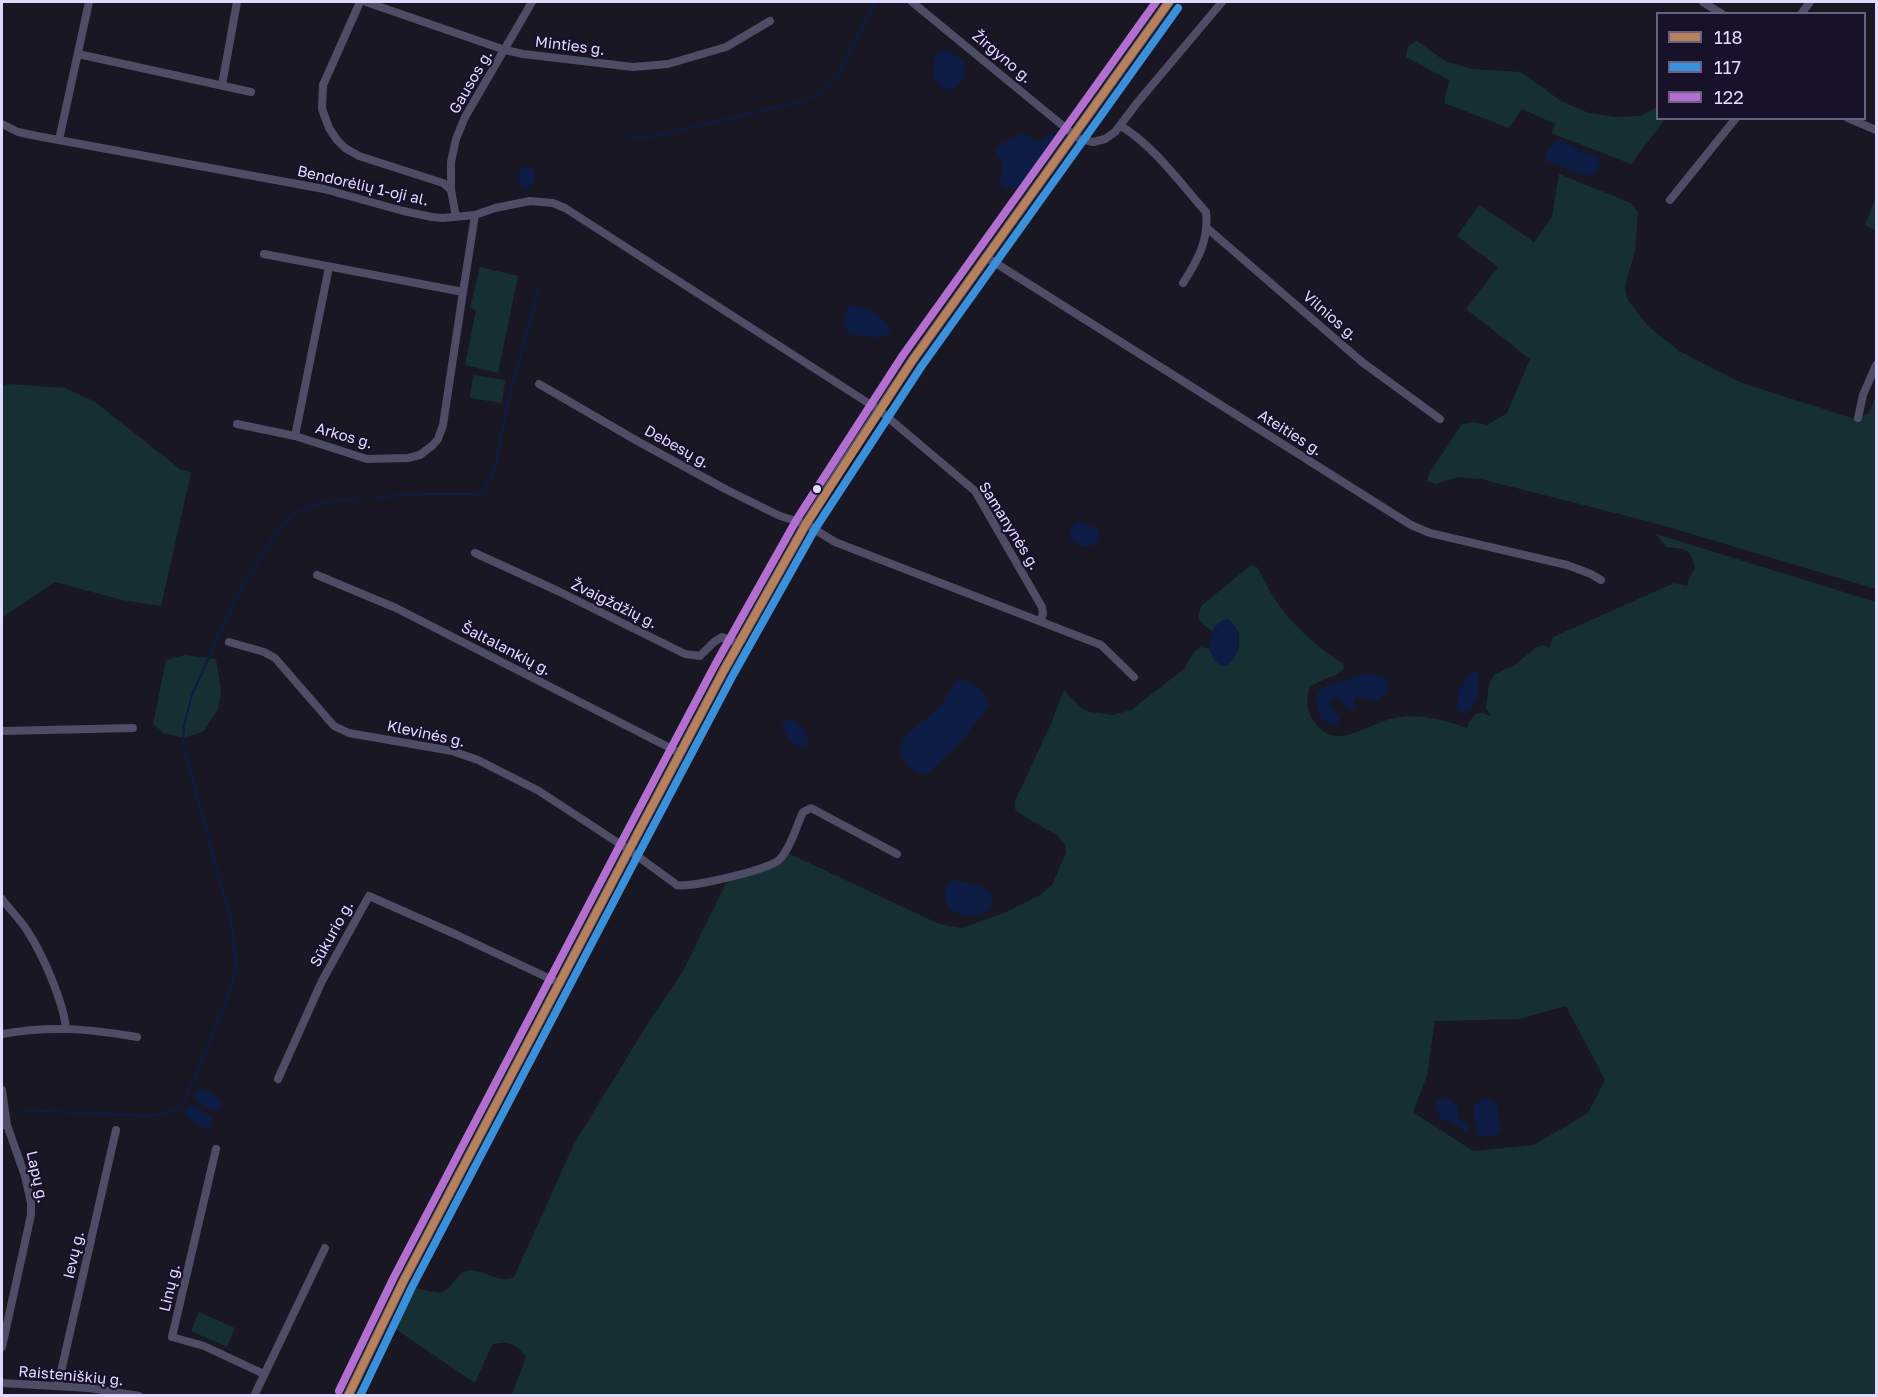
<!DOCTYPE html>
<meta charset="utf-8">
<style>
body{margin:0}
#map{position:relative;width:1878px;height:1397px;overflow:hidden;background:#1a1724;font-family:"Golos Text",sans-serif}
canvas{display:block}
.frame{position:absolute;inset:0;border:3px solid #e1dafe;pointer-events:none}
.legend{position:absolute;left:1656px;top:12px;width:210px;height:108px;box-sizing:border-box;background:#17112a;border:2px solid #68617f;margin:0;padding:8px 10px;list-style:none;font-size:18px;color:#e1dafe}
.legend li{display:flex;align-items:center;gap:12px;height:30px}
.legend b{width:30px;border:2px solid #68617f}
</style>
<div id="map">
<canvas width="1878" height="1397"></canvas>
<div class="frame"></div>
<ul class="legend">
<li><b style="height:8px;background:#b6815c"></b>118</li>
<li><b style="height:8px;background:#3a90db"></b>117</li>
<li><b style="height:8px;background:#b36fd0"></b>122</li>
</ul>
</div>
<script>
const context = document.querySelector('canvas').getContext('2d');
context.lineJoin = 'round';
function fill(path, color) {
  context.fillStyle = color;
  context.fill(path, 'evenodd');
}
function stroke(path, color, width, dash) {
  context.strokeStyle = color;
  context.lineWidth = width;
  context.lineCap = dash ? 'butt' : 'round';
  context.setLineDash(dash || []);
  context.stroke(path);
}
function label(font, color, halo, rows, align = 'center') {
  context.font = font + ' "Golos Text",sans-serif';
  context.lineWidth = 4.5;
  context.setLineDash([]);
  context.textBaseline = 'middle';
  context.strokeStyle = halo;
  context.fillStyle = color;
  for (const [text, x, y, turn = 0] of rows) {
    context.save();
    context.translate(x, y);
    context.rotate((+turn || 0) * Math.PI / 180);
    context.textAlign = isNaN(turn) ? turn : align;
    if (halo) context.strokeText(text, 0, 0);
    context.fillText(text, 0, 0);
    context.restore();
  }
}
const green = new Path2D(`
 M1417,41L1445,61L1472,69L1521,72L1561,101L1589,113L1615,117L1640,116L1657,107L1658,118L1665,119L1631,164L1551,133L1555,124L1522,109L1509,128L1444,103L1449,80L1406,57L1408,46Z
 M1559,174L1631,203L1638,212L1635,251L1625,286L1627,299L1648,326L1679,351L1742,383L1855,419L1869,413L1876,395V589L1658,524L1481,479L1459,477L1435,484L1427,481L1430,472L1462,424L1474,422L1487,425L1507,413L1530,359L1466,309L1498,267L1457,236L1479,205L1534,242L1552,217Z
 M1876,198V230L1865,225Z
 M480,267L518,276L498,373L465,365L476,310L470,308Z
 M473,375L505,380L502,403L470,398Z
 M8,384L65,388L95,402L180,469L191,473L161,606L122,600L55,582L2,618V387Z
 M1656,534L1876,602V1395L511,1396L526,1358C519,1345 506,1339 492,1345L475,1383L391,1326L410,1287L440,1293C453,1289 456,1274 466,1271C481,1266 497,1285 514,1277L574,1144L650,1020L683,971L726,883L781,864L788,853L939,924L962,928L1006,912L1040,895L1052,885L1066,853L1065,845L1058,836L1019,813L1015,809V801L1050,726L1064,690L1080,707L1090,712L1113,715L1131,710L1184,669L1194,652L1200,647L1210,649L1211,653L1237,652L1239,632L1215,626L1213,632C1201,622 1194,621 1202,605L1251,565L1257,567C1262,576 1267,587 1273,596C1290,624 1316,646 1343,664L1344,669C1335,678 1320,679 1309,688C1306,702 1306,711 1315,723C1337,753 1369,722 1395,718C1419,713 1444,720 1467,728L1469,722L1475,714L1483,713L1491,716L1486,708L1489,684L1495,674L1513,666L1537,647L1543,645L1549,648L1553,637L1674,583L1687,586L1689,578L1695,568C1690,548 1686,549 1666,547ZM1566,1006L1605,1080L1588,1113L1534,1145L1473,1151L1413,1112L1427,1076L1435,1021L1519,1019Z
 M185,655L216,659L221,691L218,709L204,731L185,738L164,733L153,724L166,660Z
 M199,1312L235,1328L227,1347L191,1331Z`);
const water = new Path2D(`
 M945,50C968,57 973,75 953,90L943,88L934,78L935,54Z
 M1052,132L1056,135L1054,142L1018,190L1005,187L999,183L1003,168L1002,160L998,157L995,150L999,145L1023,133L1040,142Z
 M1559,140C1573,144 1583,155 1598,157L1600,162L1597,171L1587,176L1546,161V152Z
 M523,167L533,169C536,178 534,185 526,189L521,187L518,177Z
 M850,305C864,307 889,316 890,333C882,339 876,338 867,336C862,335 857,336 852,334C840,328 843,314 850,305Z
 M1077,522L1092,526L1098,531L1099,537L1094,545L1082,547L1070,537L1071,528Z
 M1227,619C1242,626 1243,651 1231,662C1229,664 1224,666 1222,666C1203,658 1207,623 1227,619Z
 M1473,671L1477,672L1479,675L1478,696L1470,711L1462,712L1457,709L1459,690Z
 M1363,674L1378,675L1387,678C1390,691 1385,695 1375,702L1359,697L1354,699L1355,706L1352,710L1346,709L1343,702L1336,697L1329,703L1340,720L1336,725C1318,724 1315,708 1317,692L1326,686Z
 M960,679C973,682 988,693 989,706L963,740L928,774C910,774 904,763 899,747C907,729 927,721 940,706C947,698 951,684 960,679Z
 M789,719C799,722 808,731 808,742L805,747H799L789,739L782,725L783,722Z
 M957,880C974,885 1002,886 989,910C974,920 943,917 945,894C945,888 946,885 951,881Z
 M198,1089C206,1089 218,1096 222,1103L220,1109C210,1114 202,1104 194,1098V1095Z
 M1446,1098L1450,1099L1458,1108V1117L1470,1127L1469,1131H1464L1452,1122L1440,1118L1435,1106L1437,1100Z
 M1485,1098C1487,1099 1493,1100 1495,1102C1498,1105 1501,1129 1501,1133L1487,1137L1479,1134C1474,1126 1474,1116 1474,1106L1479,1101Z
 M188,1106C196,1106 208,1113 213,1120L211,1127L203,1128L185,1115L184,1112Z`);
const stream = new Path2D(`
 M628,136L644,138L660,135L803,101C817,96 827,90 836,78L875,2
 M377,497L422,494H475L484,491L495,469L507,405L540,285
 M21,1110L149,1116L162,1114L173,1111L181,1106L197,1073L229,993L236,968L235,952L231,921L183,744L184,725L192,695L236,597L280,527L296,513L314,506L333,501L360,498`);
const minor = new Path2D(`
 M360,2L323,85L322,109L329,128L337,140L345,148L359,156L443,183L451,190
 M366,2L505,50L523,54L633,67L668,64L726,47L770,21
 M912,2L1079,139L1093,142L1105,139L1115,132L1137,103L1222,2
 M1703,2L1722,14
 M1801,14L1810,2
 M78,54L251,92
 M222,85L237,2
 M1848,118L1876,130
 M2,124L18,132L37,136L324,189L403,211L432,217L443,218L475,215L495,208L530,201L553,203L565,208L879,410L975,491L1042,607L1043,614L1040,621
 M1121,126C1155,147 1180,183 1206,212C1209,240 1198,260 1183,283
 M59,140L89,2
 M1670,200L1736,118
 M456,217L451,190V162L456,139L465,117L532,2
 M1207,228L1362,362L1440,419
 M264,254L463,292L475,215
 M986,257L1411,525L1430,533L1567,565L1591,574L1601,580
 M539,384L639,442L727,490L780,516L806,524L835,542L1101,645L1134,677
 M1858,418L1863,395L1876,365
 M237,424L295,436L367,459L408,458L420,455L433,445L438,439L443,425L463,292
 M295,436L329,267
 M475,553L558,591L685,654L700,656L714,642L722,637L738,644
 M317,575L396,608L680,753
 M229,642L264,652L275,658L334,726L349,733L452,751L478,760L539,791L629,850L677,885C691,888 772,869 780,859C791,847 796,827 803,812L811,808L897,854
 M2,731L133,728
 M2,899C10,910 21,920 28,932C43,955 63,1001 66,1028
 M2,1034C52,1025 88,1029 137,1037
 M278,1079L322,981L369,896L457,935L559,983
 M2,1090L7,1125
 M2,1125H7L25,1176L31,1203V1215L2,1347
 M216,1149L172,1337L204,1346L264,1374
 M2,1383L89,1388L139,1396
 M58,1385L116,1130
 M254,1396L325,1248`);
const secondary = new Path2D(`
 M348,1396L403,1282L629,850L724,670L806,524L845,462L912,361L1169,2`);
const bus1 = new Path2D(`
 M348,1396L403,1282L629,850L724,670L806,524L912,361L1169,2`);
const bus2 = new Path2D(`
 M360,1396L412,1287L638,855L733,675L815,529L921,367L1178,8`);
const bus3 = new Path2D(`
 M339,1391L394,1277L620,845L715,665L797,519L903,355L1156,2`);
const markers = [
 [817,489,5,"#e1dafe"]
];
const streetNames = [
 ["Minties g.",570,46,7],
 ["Žirgyno g.",1002,57,40],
 ["Gausos g.",471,82,-60],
 ["Bendorėlių 1-oji al.",363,186,13],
 ["Vilnios g.",1330,316,41],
 ["Ateities g.",1290,433,32],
 ["Arkos g.",344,436,16],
 ["Debesų g.",677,447,29],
 ["Samanynės g.",1009,526,58],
 ["Žvaigždžių g.",614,604,26],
 ["Šaltalankių g.",506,649,27],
 ["Klevinės g.",426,734,12],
 ["Sūkurio g.",332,934,-61],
 ["Lapų g.",37,1177,77],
 ["Ievų g.",74,1255,-77],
 ["Linų g.",170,1288,-77],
 ["Raisteniškių g.",71,1376,5]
];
fill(green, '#152f32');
fill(water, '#0d1c45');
stroke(stream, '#0d1c45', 2);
stroke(minor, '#4f4c65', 8);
stroke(secondary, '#53506a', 10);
stroke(bus1, '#b6815c', 8);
stroke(bus2, '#3a90db', 8);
stroke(bus3, '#b36fd0', 8);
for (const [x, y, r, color] of markers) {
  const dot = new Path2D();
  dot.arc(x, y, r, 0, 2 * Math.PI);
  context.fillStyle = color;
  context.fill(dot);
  stroke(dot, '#17112a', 2);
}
label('15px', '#e1dafe', '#17112a', streetNames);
</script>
